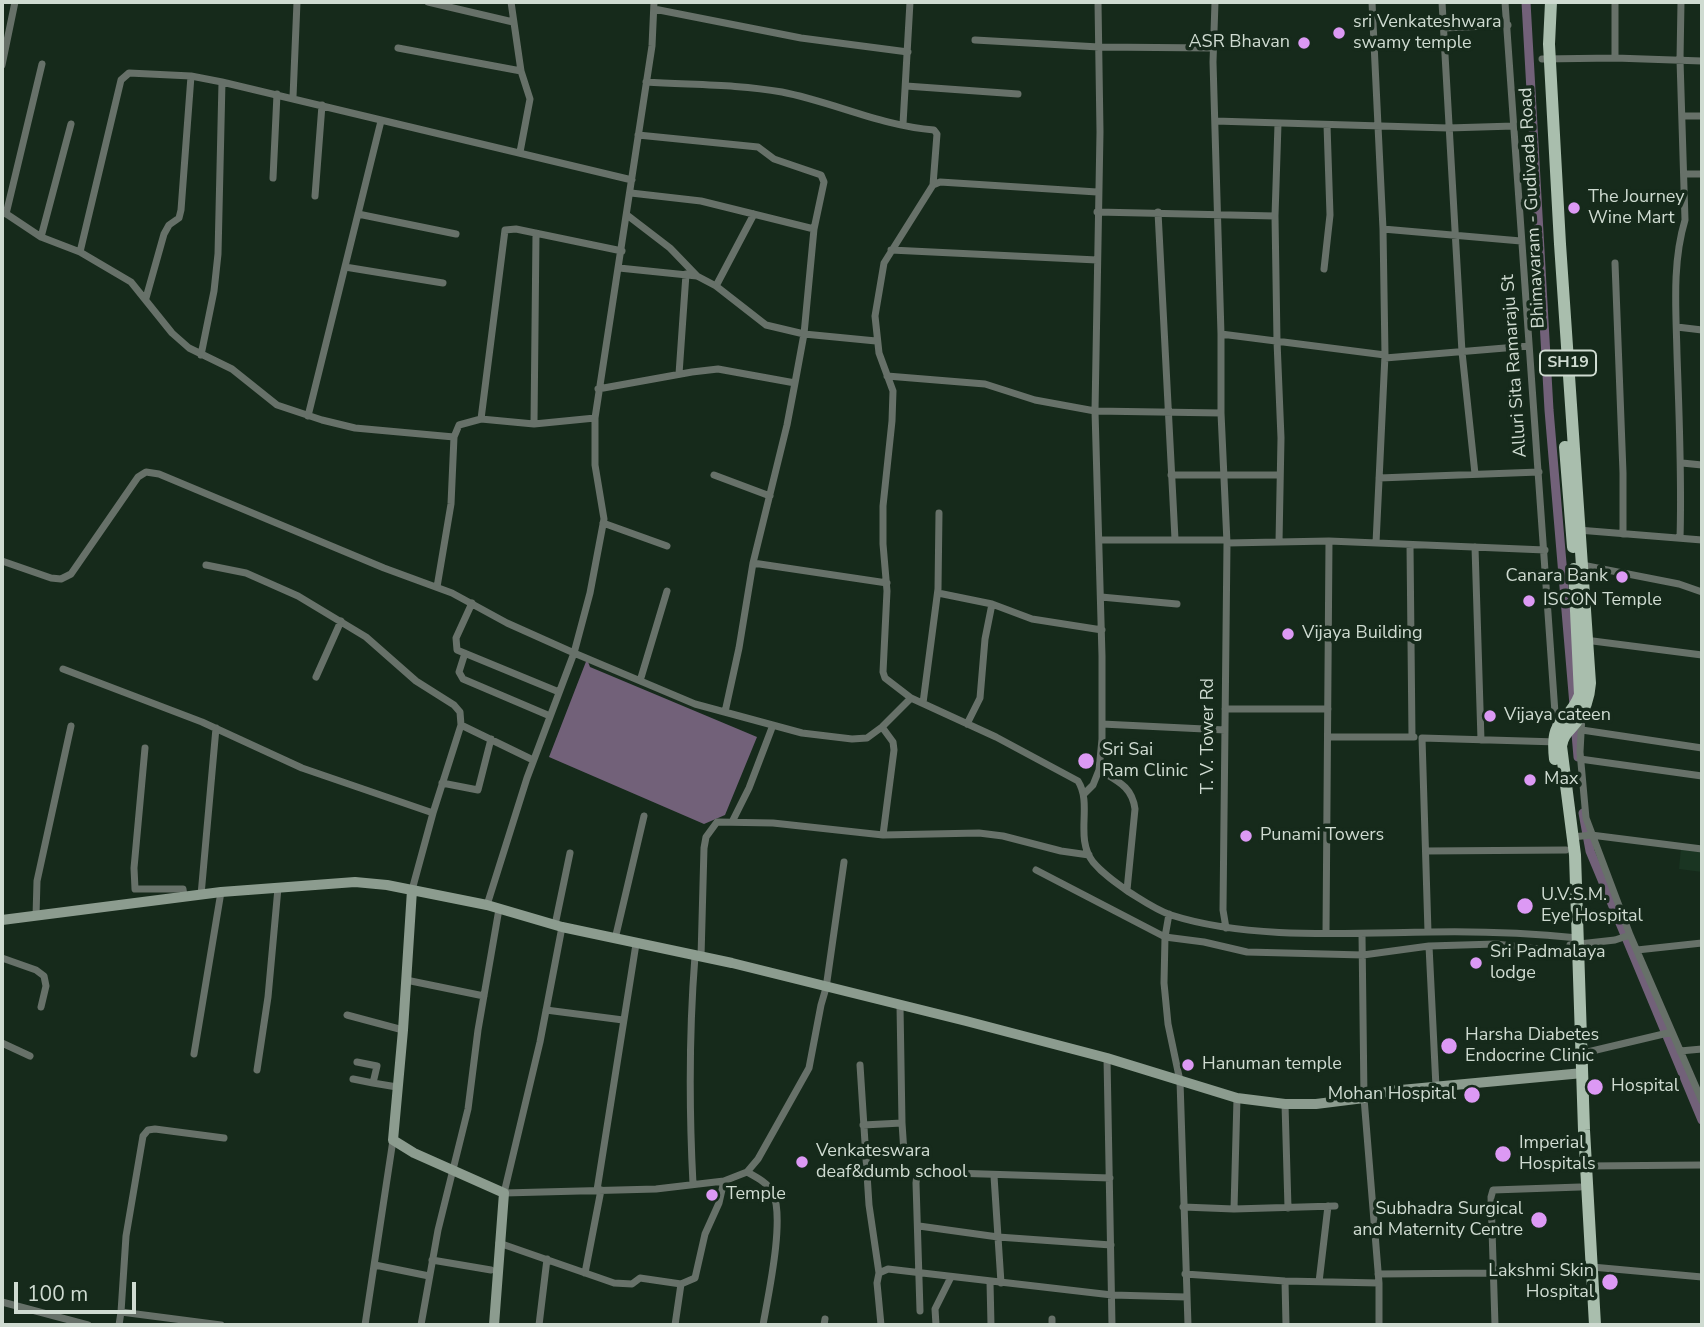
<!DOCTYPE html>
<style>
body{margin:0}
#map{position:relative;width:1704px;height:1327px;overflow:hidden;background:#162a1b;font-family:"Nunito Sans",sans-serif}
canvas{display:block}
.frame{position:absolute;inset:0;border:4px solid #cfdbd1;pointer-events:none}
.scale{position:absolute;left:14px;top:1282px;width:122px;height:32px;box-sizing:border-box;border:4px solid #cfdbd1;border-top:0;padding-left:9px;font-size:21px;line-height:24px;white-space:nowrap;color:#cfdbd1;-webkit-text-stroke:5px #162a1b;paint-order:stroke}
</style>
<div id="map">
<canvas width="1704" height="1327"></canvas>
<div class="frame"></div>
<div class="scale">100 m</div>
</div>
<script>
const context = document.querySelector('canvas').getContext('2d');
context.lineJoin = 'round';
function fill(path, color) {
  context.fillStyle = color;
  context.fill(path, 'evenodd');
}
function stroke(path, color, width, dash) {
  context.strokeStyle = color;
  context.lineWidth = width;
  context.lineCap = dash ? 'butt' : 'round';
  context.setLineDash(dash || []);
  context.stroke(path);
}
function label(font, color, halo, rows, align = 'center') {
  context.font = font + ' "Nunito Sans",sans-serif';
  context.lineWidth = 7;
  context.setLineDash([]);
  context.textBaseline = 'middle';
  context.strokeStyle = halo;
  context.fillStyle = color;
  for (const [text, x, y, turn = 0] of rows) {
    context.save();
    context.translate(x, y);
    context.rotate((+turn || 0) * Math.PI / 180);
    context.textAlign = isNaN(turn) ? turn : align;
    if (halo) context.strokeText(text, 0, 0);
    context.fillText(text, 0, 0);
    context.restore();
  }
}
const built = new Path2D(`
 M1681,848L1702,850V872L1679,869Z`);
const water = new Path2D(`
 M587,659L590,667L757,737L725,815L704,824L549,757Z`);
const canal = new Path2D(`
 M1526,2L1549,410L1574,705
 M1575,722L1578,757
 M1583,813L1590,851L1702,1120`);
const street = new Path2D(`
 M428,2L513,22
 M511,2L521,71L530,99L520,152
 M1215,2L1213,62L1221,334V413L1227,543L1223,910L1226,928
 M1442,2L1462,352L1475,474
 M1505,2L1556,727
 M654,9L801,38L908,52
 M1444,28L1508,25
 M975,40L1099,47L1213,48
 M398,48L521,71
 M1615,58V2
 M1542,59L1615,58L1702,61
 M2,65L15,2
 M646,82C691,85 737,84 782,92C833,102 882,126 934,130L937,134L933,185L884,263L875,316L879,353L893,391L892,421L883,506V544L887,591L883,672L885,678L911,698L996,737L1078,781C1093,805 1074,837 1093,862C1103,874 1116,883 1129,892C1142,900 1156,910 1171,915C1249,940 1349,933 1430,932C1480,931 1529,933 1578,938
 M906,86L1018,94
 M293,97L297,2
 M1683,116H1702
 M1215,121L1448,128L1514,126
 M903,124L910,2
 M1278,124L1275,216L1277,341L1281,438L1279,542
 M638,135L758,147L774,159L821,175L824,182L814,229
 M1684,174H1702
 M273,178L277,94
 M933,185L940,182L1097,192
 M631,193L701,201L814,229L804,334L795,383L787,425L753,563L739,648L725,712
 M315,196L322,105
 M2,211L41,237L80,252L131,282L172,333L189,348L232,369L277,405L322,420L355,428L454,437
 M1097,212L1275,216
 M1158,212L1175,539
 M6,214L42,64
 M358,214L456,234
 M627,215L670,248L697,276
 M1383,229L1521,241
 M41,237L71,124
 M891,250L1097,260
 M80,252L121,80L129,73L191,76L222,82L632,180
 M1615,263L1623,473V534
 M345,267L443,283
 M619,268L697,276L716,286L766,325L804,334L876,341
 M1324,269L1330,215L1327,125
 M716,286L754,214
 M146,298L164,234L169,225L179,218L181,210L191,76
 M1677,327L1702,330
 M1221,334L1385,355L1383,229L1372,2
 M201,355L214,291L218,254L222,82
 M1385,358L1529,346
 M679,374L686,274
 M887,376L985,384L1035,400L1095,411L1221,413
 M598,389L692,372L718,369L795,383
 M308,416L381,121
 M481,419L505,230L516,229L622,251
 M534,424L536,233
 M1682,463L1702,465
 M714,475L770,496
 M1171,475H1280
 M1379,478L1539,472
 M603,523L667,546
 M1578,530L1702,540
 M1680,538C1682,476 1679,416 1677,354C1676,310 1672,263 1685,220L1680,60L1681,2
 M1099,540H1226
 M1227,543L1329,541L1545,550
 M1376,543L1385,355
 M1410,545L1412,737
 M1475,547L1481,740
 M2,561L51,578L61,579L71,574L138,477L146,472L159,474L384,568L452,593L507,623L574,653L695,704L802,733L852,739L867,738L882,727L911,698
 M753,563L887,583
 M206,565L246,573L298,596L366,637L416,681L454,705L460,712L461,725L433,813L412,890
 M1582,565L1679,584L1702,592
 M437,587L451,504L454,437L459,425L481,419L534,424L595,418
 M938,593L992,604L1032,619L1102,630
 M1101,597L1177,604
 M472,603L456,638L457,650L559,692
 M1585,640L1702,655
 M465,653L459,672L463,679L550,716
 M63,669L202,722L302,768L433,813
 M316,677L341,621
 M640,681L667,591
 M923,703L938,589L939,513
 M1225,709H1328
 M1582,715L1580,752L1586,818L1630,935L1702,1101
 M967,724L980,698L985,639L992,604
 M1102,724L1225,730
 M461,725L533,760
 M882,727L893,742L894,750L883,835
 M1582,730L1702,748
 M1328,737H1414
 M145,748L134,868L135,889H183L184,896
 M1580,759L1702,776
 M1099,770C1117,781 1132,786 1135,809L1127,890
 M442,783L478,790L491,739
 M1085,793L1093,785L1099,770L1102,739V656L1095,411L1100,132L1098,2
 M732,822L749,788L773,725
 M1573,837L1591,835L1702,849
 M1426,851L1566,850
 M1036,870L1165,937L1204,942L1247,952L1363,955L1429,946L1496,944L1571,953
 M201,895L216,728
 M487,905L527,778L574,653L590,593L604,519L595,465V418L652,46L654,2
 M1169,914L1165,937L1164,983L1168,1024L1180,1081L1188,1325
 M36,916L37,881L71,726
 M555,925L570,853
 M562,927L540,1042L504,1193L656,1189L724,1181L747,1172L758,1159L809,1068L821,1005L826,988L844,862
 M1428,932L1422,738L1558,742
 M1326,933L1329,541
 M1362,934L1364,1098L1379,1283V1325
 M615,939L644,816
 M1570,945L1615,940L1630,935
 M1429,946L1436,1087
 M1637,950L1702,943
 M701,957L704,848L706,837L717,822L773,823L883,835L979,833L1003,836L1061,851L1089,855
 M2,958L36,970L44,976L46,986L41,1007
 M406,980L484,996
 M546,1010L623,1020
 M347,1015L403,1030
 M2,1043L30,1056
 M1680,1051L1702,1049
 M194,1054L221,892
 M1575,1055L1672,1032
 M1107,1058L1112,1325
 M357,1062L377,1066L373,1083L397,1087
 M860,1065L869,1205L879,1273
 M257,1070L268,997L278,888
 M353,1079L373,1083
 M1285,1104L1288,1208
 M902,1123L904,1153
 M863,1125L902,1123L900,1006
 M1587,1166L1702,1165
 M747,1172C756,1177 768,1183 773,1193C785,1219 768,1296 763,1325
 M994,1176L1001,1283
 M693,1184C689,1108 689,1032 695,956
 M597,1190L636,944
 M1183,1207L1234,1209L1335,1206
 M1234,1209L1237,1098
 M919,1226L998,1237L1111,1245
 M499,1243L614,1283L632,1284L640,1278L681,1284L695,1278L705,1234L719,1203L724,1181
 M432,1260L491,1270
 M375,1265L429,1276
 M1592,1267L1702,1277
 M585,1273L601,1190
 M1185,1274L1285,1281L1379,1283
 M1378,1274L1494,1273
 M1285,1281L1286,1325
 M990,1282L991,1325
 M1319,1282L1328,1206
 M2,1302L88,1325
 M920,1311L916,1183L917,1175L921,1172L1110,1178
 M121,1312L126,1236L143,1136L148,1130L155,1129L224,1138
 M119,1325L121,1312L221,1325
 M365,1325L393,1140
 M421,1325L438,1230L468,1109L478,1030L499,909
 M539,1325L547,1259
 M675,1325L681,1284
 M824,1325L825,1319
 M881,1325L877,1283L879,1273L888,1269L1112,1295L1186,1297
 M936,1325L935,1309L951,1277
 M1052,1325V1319
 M1495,1325L1491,1197L1493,1190L1580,1187`);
const secondary = new Path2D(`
 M412,890L403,1030L393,1140L414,1153L504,1193L494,1325
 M2,920L221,892L355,882L387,885L487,905L562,927L732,963L966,1021L1107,1058L1237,1098L1285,1104H1316L1364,1098L1390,1091L1583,1073`);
const primary = new Path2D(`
 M1551,2L1549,44L1560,244L1590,683C1589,698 1585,710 1576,722C1569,731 1563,734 1561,746L1575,855L1584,1130L1595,1325
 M1565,447L1573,547
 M1555,759C1550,715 1568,726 1580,695L1574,569`);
const markers = [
 [1339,33,7,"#dc99f4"],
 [1304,43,7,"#dc99f4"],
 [1574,208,7,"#dc99f4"],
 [1622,577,7,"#dc99f4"],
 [1529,601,7,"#dc99f4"],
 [1288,634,7,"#dc99f4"],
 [1490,716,7,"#dc99f4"],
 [1086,761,9,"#dc99f4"],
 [1530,780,7,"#dc99f4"],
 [1246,836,7,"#dc99f4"],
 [1525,906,9,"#dc99f4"],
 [1476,963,7,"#dc99f4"],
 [1449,1046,9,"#dc99f4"],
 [1188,1065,7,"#dc99f4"],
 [1595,1087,9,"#dc99f4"],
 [1472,1095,9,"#dc99f4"],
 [1503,1154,9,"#dc99f4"],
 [802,1162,7,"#dc99f4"],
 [712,1195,7,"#dc99f4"],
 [1539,1220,9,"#dc99f4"],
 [1610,1282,9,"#dc99f4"]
];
const shields = [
 [1568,363,56]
];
const shieldNames = [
 ["SH19",1568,363]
];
const poiNames = [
 ["sri Venkateshwara",1353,23],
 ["swamy temple",1353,44],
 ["ASR Bhavan",1290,43,"right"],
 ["The Journey",1588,198],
 ["Wine Mart",1588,219],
 ["Canara Bank",1608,577,"right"],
 ["ISCON Temple",1543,601],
 ["Vijaya Building",1302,634],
 ["Vijaya cateen",1504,716],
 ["Sri Sai",1102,751],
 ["Ram Clinic",1102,772],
 ["Max",1544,780],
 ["Punami Towers",1260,836],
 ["U.V.S.M.",1541,896],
 ["Eye Hospital",1541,917],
 ["Sri Padmalaya",1490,953],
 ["lodge",1490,974],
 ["Harsha Diabetes",1465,1036],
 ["Endocrine Clinic",1465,1057],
 ["Hanuman temple",1202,1065],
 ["Hospital",1611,1087],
 ["Mohan Hospital",1456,1095,"right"],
 ["Imperial",1519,1144],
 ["Hospitals",1519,1165],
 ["Venkateswara",816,1152],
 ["deaf&dumb school",816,1173],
 ["Temple",726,1195],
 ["Subhadra Surgical",1523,1210,"right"],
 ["and Maternity Centre",1523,1231,"right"],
 ["Lakshmi Skin",1594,1272,"right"],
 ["Hospital",1594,1293,"right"]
];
const streetNames = [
 ["Bhimavaram - Gudivada Road",1533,208,-93],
 ["Alluri Sita Ramaraju St",1515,366,-94],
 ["T. V. Tower Rd",1209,736,-90]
];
fill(built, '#1a3522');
fill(water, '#726179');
stroke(canal, '#726179', 9);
stroke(street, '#677169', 7);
stroke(secondary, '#8c9c8f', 10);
stroke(primary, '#a9bead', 12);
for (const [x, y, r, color] of markers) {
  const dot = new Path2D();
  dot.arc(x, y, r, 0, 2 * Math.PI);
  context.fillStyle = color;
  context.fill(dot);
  stroke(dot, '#162a1b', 2.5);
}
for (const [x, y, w] of shields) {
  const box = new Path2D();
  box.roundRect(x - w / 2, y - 12.5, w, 25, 5);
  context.fillStyle = '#162a1b';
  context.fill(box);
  stroke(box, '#cfdbd1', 2);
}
label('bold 16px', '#cfdbd1', null, shieldNames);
label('18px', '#cfdbd1', '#162a1b', poiNames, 'left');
label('18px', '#cfdbd1', '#162a1b', streetNames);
</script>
